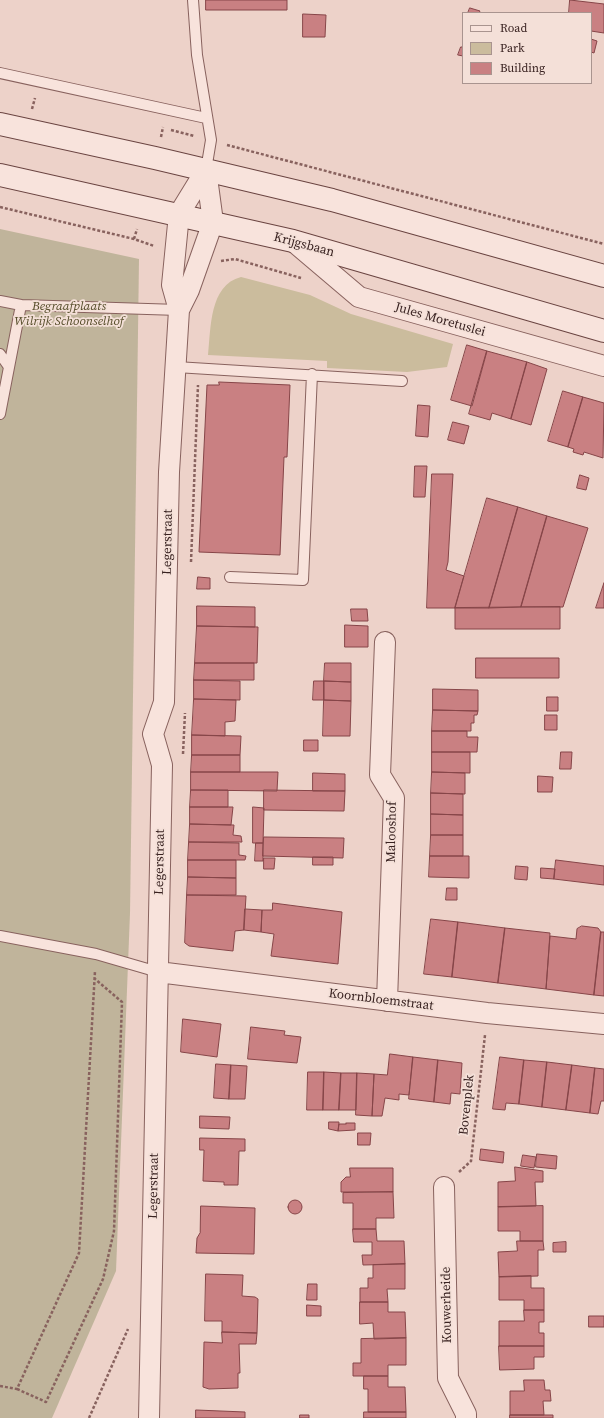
<!DOCTYPE html>
<style>
body{margin:0}
#map{position:relative;width:604px;height:1418px;overflow:hidden;background:#edd2c9;font-family:"Source Serif 4",serif}
canvas{display:block}
.legend{position:absolute;left:462px;top:12px;width:130px;height:72px;box-sizing:border-box;background:#f4e0d8;border:1px solid #a9948f;margin:0;padding:5px 7px;list-style:none;font-size:12px;color:#392221}
.legend li{display:flex;align-items:center;gap:8px;height:20px}
.legend b{width:20px;border:1px solid #a9948f}
</style>
<div id="map">
<canvas width="604" height="1418"></canvas>
<ul class="legend">
<li><b style="height:5px;background:#f8e3dc"></b>Road</li>
<li><b style="height:11px;background:#cbbc9d"></b>Park</li>
<li><b style="height:11px;background:#c98082"></b>Building</li>
</ul>
</div>
<script>
const context = document.querySelector('canvas').getContext('2d');
context.lineJoin = 'round';
function fill(path, color) {
  context.fillStyle = color;
  context.fill(path, 'evenodd');
}
function stroke(path, color, width, dash) {
  context.strokeStyle = color;
  context.lineWidth = width;
  context.lineCap = dash ? 'butt' : 'round';
  context.setLineDash(dash || []);
  context.stroke(path);
}
function label(font, color, halo, rows, align = 'center') {
  context.font = font + ' "Source Serif 4",serif';
  context.lineWidth = 3.5;
  context.setLineDash([]);
  context.textBaseline = 'middle';
  context.strokeStyle = halo;
  context.fillStyle = color;
  for (const [text, x, y, turn = 0] of rows) {
    context.save();
    context.translate(x, y);
    context.rotate((+turn || 0) * Math.PI / 180);
    context.textAlign = isNaN(turn) ? turn : align;
    if (halo) context.strokeText(text, 0, 0);
    context.fillText(text, 0, 0);
    context.restore();
  }
}
const green = new Path2D(`
 M241,277L310,295L351,314L453,344L447,367L407,372L327,368V361L208,355C211,329 209,285 241,277Z`);
const cemetery = new Path2D(`
 M0,229L139,259L130,913L116,1271L52,1418H0Z`);
const building = new Path2D(`
 M206,0H287V10H206Z
 M570,0L604,4V33L591,31V13H569Z
 M470,8L480,11L479,13H468Z
 M303,14L326,15L325,37H303Z
 M591,39L597,41L594,53L591,52Z
 M461,47H463V56L458,55Z
 M467,345L487,351L472,406L451,400Z
 M487,351L527,362L511,419L492,413L490,420L469,414Z
 M527,362L547,369L531,425L511,419Z
 M219,382L290,385L287,457H284L280,555L199,552L207,385H219Z
 M563,391L583,397L568,447L548,441Z
 M583,397L604,403L603,458L584,452L583,455L573,452L574,449L568,447Z
 M418,405L430,406L428,437L416,436Z
 M453,422L469,426L464,444L448,440Z
 M415,466H427L425,497H414Z
 M432,474H453L448,562L446,570L464,576L455,608H427Z
 M580,475L589,478L586,490L577,488Z
 M487,498L518,507L489,608H455Z
 M518,507L547,516L521,607L489,608Z
 M547,516L588,528L563,607H521Z
 M198,577L210,578V589H197Z
 M604,583V608H596Z
 M197,606L255,607V627L197,626Z
 M560,607V629H455V608Z
 M351,609H367L368,621H352Z
 M345,625L368,626V647H345Z
 M197,626L258,627L257,663H195Z
 M476,658H559V678H476Z
 M195,663H254V680H194Z
 M325,663H351V682L324,681Z
 M194,680L240,681V700L194,699Z
 M314,681H324V700H313Z
 M324,681L351,682V701L324,700Z
 M433,689L478,690V711L433,710Z
 M547,697H558V711H547Z
 M194,699L236,700L235,721L225,722V736L192,735Z
 M324,700L351,701L350,736H323Z
 M433,710L478,711L477,715H474V723H471V731H432Z
 M545,715H557V730H545Z
 M432,731H467V737H478L477,752H432Z
 M192,735L241,736L240,755H192Z
 M304,740H318V751H304Z
 M432,752H470V773L432,772Z
 M561,752H572L571,769H560Z
 M192,755H240V772H191Z
 M191,772H278L277,791L191,790Z
 M432,772L465,773V794L431,793Z
 M313,773L345,774V791H313Z
 M538,776L553,777L552,792H538Z
 M191,790H228V807H190Z
 M264,790L345,791L344,811L264,810Z
 M431,793L463,794V815L431,814Z
 M190,807H233L231,825L190,824Z
 M253,807L264,808L263,843H253Z
 M431,814L463,815V835H431Z
 M190,824L234,825L233,835L241,836L242,842H189Z
 M431,835H463V856H430Z
 M264,837L344,838L343,858L263,856Z
 M189,842L239,843V855L246,856L245,860H188Z
 M256,843H263V861H255Z
 M430,856H469V878L429,877Z
 M313,857H333V865H313Z
 M264,858H275L274,869H264Z
 M188,860H236V878L188,877Z
 M556,860L604,866V885L554,879Z
 M516,866L528,867L527,880L515,879Z
 M541,868L555,869L554,879L541,878Z
 M188,877L236,878V895H187Z
 M447,888H457V900H446Z
 M187,895L246,896L244,930L235,931L233,951L189,946L185,943Z
 M273,903L342,912L338,964L271,956L274,934L261,932L262,910H272Z
 M245,909L262,910L261,932L244,930Z
 M431,919L458,922L452,977L424,974Z
 M458,922L505,928L498,983L452,977Z
 M582,926L598,928L601,932L594,995L546,989L550,936L576,939L577,929Z
 M505,928L550,933L546,989L498,983Z
 M601,932H604V996L594,995Z
 M183,1019L221,1024L217,1057L181,1052Z
 M251,1027L285,1031L284,1035L301,1037L297,1063L248,1059Z
 M390,1054L413,1057L409,1095L399,1094V1100L385,1098L382,1116H372L374,1074L387,1075Z
 M413,1057L438,1060L434,1102L409,1099Z
 M500,1057L524,1060L519,1104L506,1103L505,1110L493,1109Z
 M438,1060L462,1063L460,1094L451,1093L450,1104L434,1102Z
 M524,1060L547,1062L542,1107L519,1104Z
 M547,1062L572,1065L566,1110L542,1107Z
 M216,1064L231,1065L229,1099L214,1098Z
 M231,1065L247,1066L245,1099H229Z
 M572,1065L595,1068L590,1113L566,1110Z
 M595,1068L604,1069V1101H601L598,1114L590,1113Z
 M308,1072H324L323,1110H307Z
 M324,1072L341,1073L339,1110H323Z
 M341,1073H357L356,1110H339Z
 M357,1073L374,1074L372,1116L356,1115Z
 M200,1116L230,1117L229,1129L200,1128Z
 M329,1122H339L338,1131L329,1129Z
 M346,1123H355V1130L338,1131L339,1124H346Z
 M358,1133H371L370,1145H358Z
 M200,1138L245,1139V1151H239L238,1185H224V1182L203,1181L204,1150H200Z
 M481,1149L504,1152L503,1163L480,1160Z
 M537,1154L557,1156L556,1169L536,1167Z
 M523,1155L536,1157L534,1168L521,1166Z
 M515,1167L543,1171V1182H535L536,1206L498,1207V1182L515,1181Z
 M350,1168H393V1192H341V1182L346,1177H350Z
 M393,1192L394,1218H376V1229H353V1203H343V1193Z
 M288 1207a7 7 0 1 1 14 0a7 7 0 1 1-14 0Z
 M201,1206L255,1208L254,1254L196,1253L197,1238L200,1233Z
 M543,1206V1241H520V1231H498V1207Z
 M353,1229H376L377,1241H404L405,1264L363,1265L362,1255H372V1242H354Z
 M517,1241H543L544,1250H538V1276L499,1277L498,1252L517,1251Z
 M566,1242V1252H553V1243Z
 M405,1264V1289H387L388,1302H360V1288H368V1278H373V1265Z
 M206,1274L243,1275L242,1296L255,1297L258,1299L257,1333L222,1332V1321H205Z
 M531,1276V1288H544V1310H524V1300H499V1277Z
 M308,1284H317V1300H307Z
 M360,1302H388V1312H405L406,1338L374,1339L373,1323L360,1324Z
 M307,1305L321,1306V1316H307Z
 M524,1310H544V1322H539V1333H544V1346H499V1321H524Z
 M589,1316H604V1327H589Z
 M222,1332L257,1333L256,1344H239L240,1373H238V1388L209,1389L203,1387L204,1342L222,1343Z
 M406,1338V1365H388V1376H353V1363H361V1339Z
 M499,1346H544V1357H534V1369L500,1370Z
 M364,1376H388V1387H405L406,1412H368V1389H364Z
 M524,1380H544L545,1390H550L551,1401H543L544,1415H510V1391H524Z
 M196,1410L245,1412V1418H196Z
 M364,1412H406V1418H364Z
 M300,1415H309V1418H300Z
 M510,1415H553V1418H510Z`);
const path = new Path2D(`
 M32,109L35,98
 M171,130L194,136
 M161,137L163,127
 M227,145L604,244
 M0,207L134,239L154,246
 M134,239L137,229
 M221,261L235,259L301,278
 M191,562L198,385
 M183,754L185,713
 M459,1172L471,1161L485,1035
 M0,1386L17,1389L79,1253L95,971
 M17,1389L46,1402L103,1279L114,1231L122,1002L95,979
 M89,1418L128,1329`);
const lane = new Path2D(`
 M193,0L197,55L211,140L206,170
 M0,73L206,118
 M0,301L21,305L0,414
 M21,305L179,310
 M0,354L9,367
 M176,367L402,381
 M230,577L303,580L312,374
 M0,936L96,954L158,972`);
const street = new Path2D(`
 M293,241L359,297L604,366
 M179,310L189,290L213,222L206,170
 M385,642L380,775L394,798L387,1001
 M158,972L487,1013L604,1024
 M444,1187L448,1378L466,1414V1418
 M149,1418L162,765L153,734L164,702L169,472L179,310L172,285L179,214L206,170`);
const secondary = new Path2D(`
 M0,124L155,158L332,200L604,276
 M0,175L293,241L604,331`);
const streetNames = [
 ["Krijgsbaan",304,245,15],
 ["Jules Moretuslei",440,320,16],
 ["Legerstraat",168,542,-89],
 ["Malooshof",392,832,-89],
 ["Legerstraat",160,862,-89],
 ["Koornbloemstraat",381,1000,7],
 ["Bovenplek",467,1105,-84],
 ["Legerstraat",154,1186,-89],
 ["Kouwerheide",447,1305,-91]
];
const parkNames = [
 ["Begraafplaats",69,307],
 ["Wilrijk Schoonselhof",69,322]
];
fill(green, '#cbbc9d');
fill(cemetery, '#c0b49b');
fill(building, '#c98082');
stroke(building, '#864548', 1);
stroke(lane, '#88625e', 12);
stroke(street, '#88625e', 22);
stroke(secondary, '#6a4441', 24);
stroke(path, '#88625e', 2.5, [3, 2]);
stroke(lane, '#f8e3dc', 10);
stroke(street, '#f8e3dc', 20);
stroke(secondary, '#f8e3dc', 22);
label('13px', '#392221', '#f4e0d8', streetNames);
label('italic 13px', '#554c29', '#f4e0d8', parkNames);
</script>
